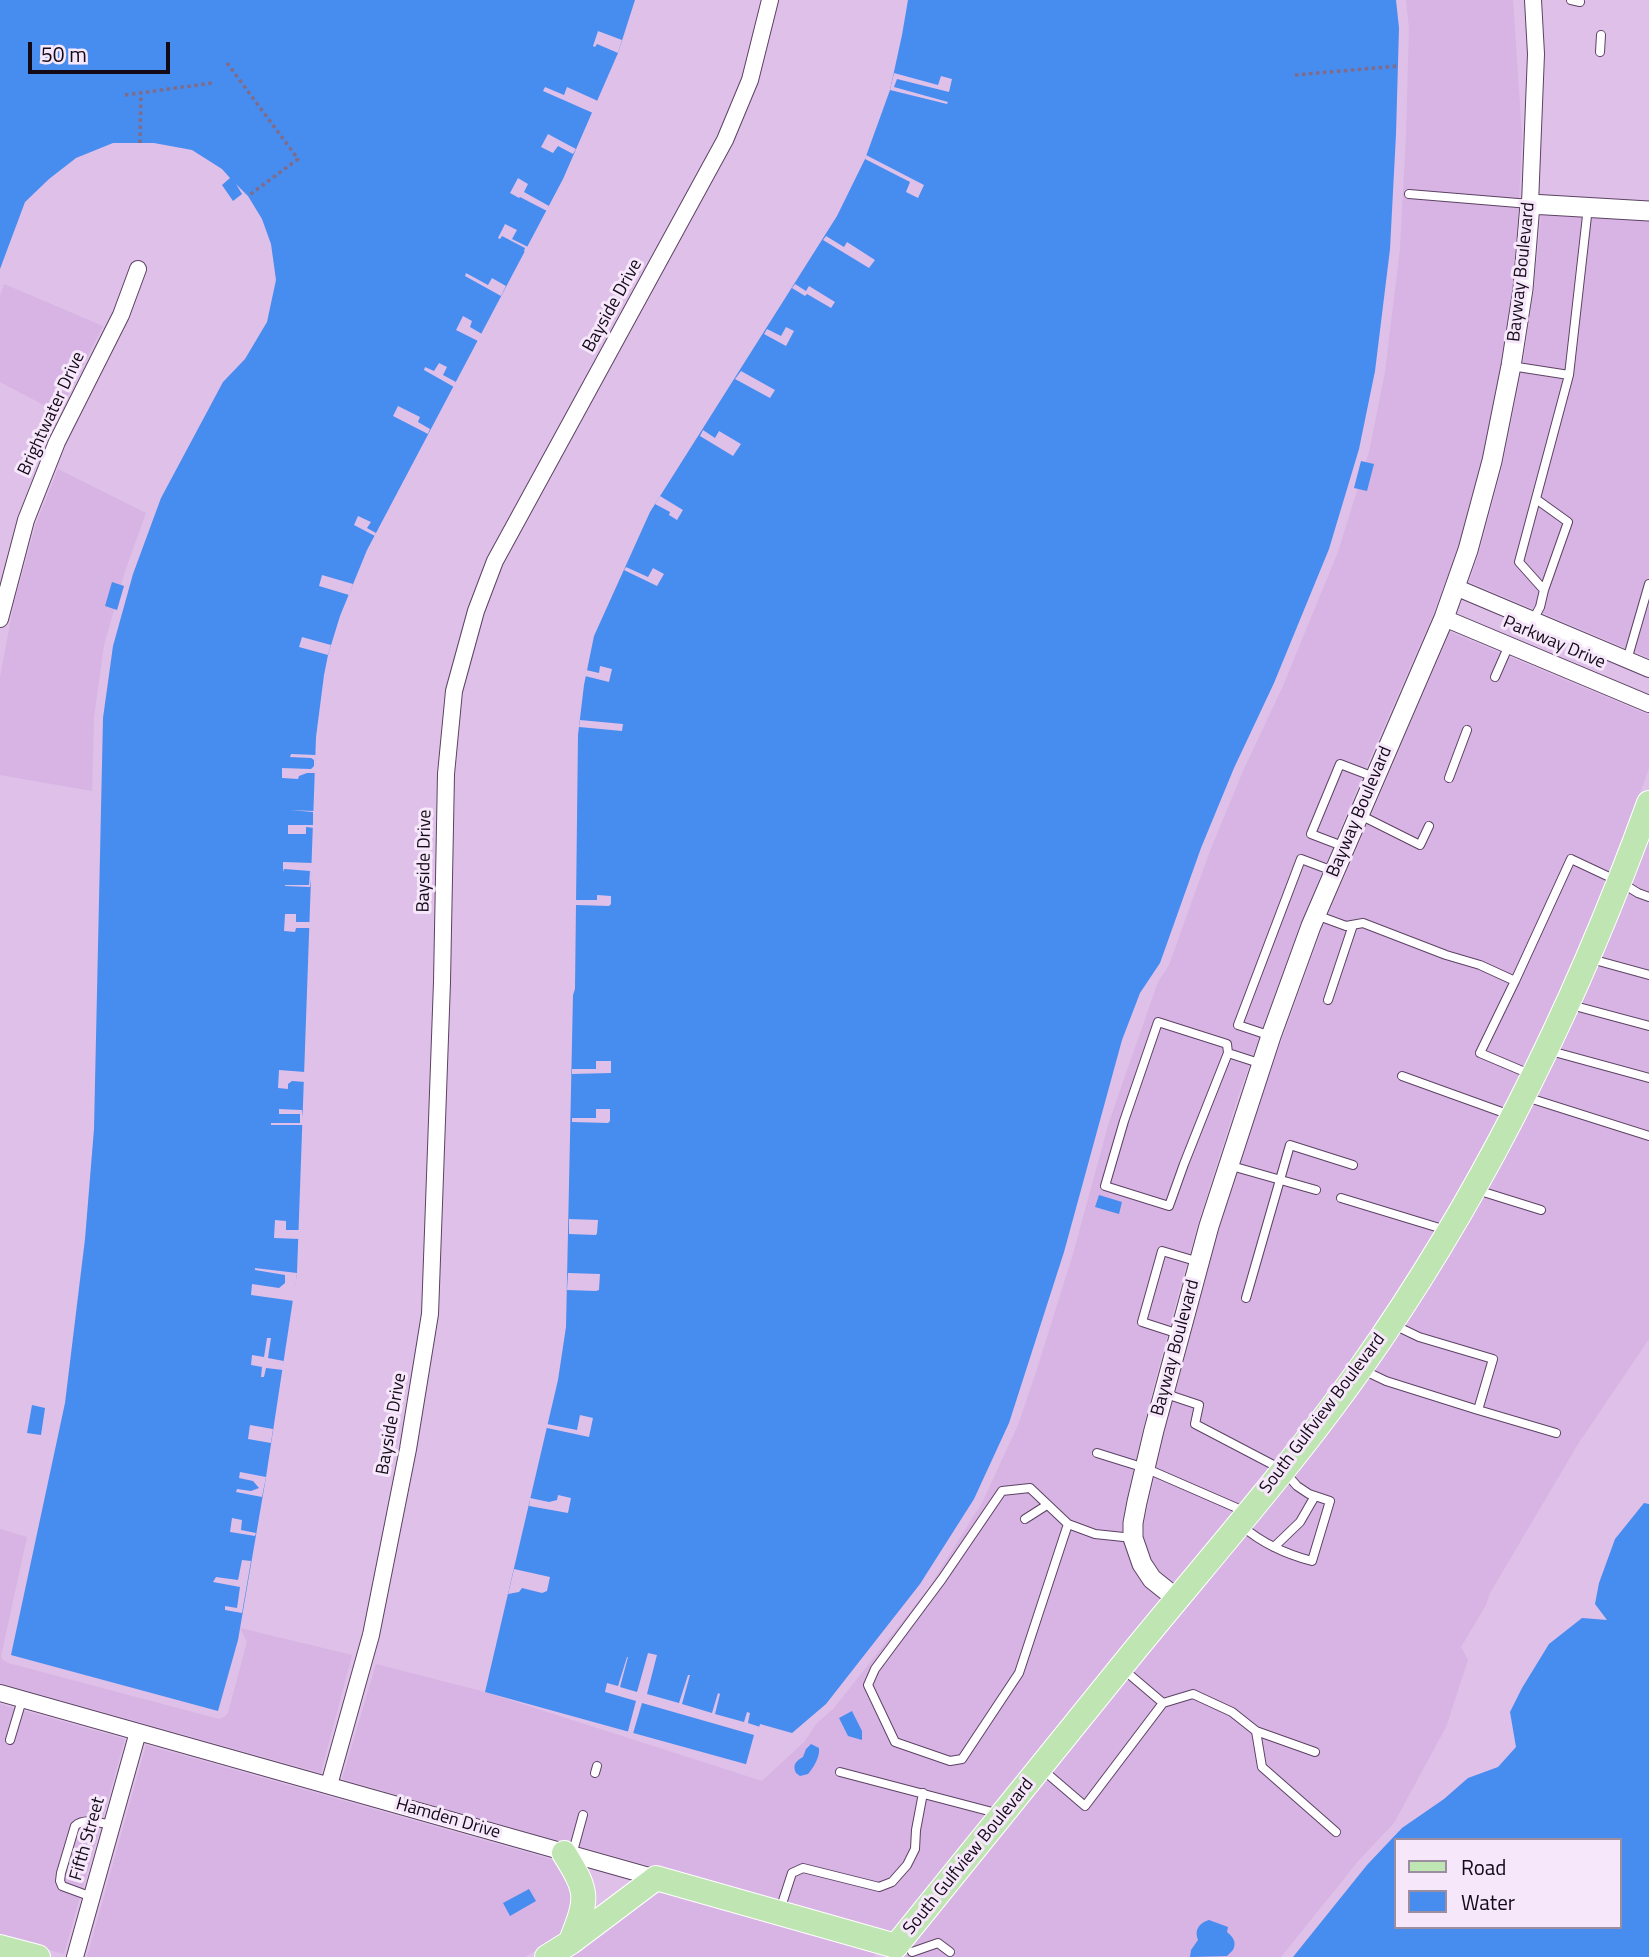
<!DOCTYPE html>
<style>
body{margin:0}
#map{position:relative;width:1649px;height:1957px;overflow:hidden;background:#dec0e8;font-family:"Titillium Web",sans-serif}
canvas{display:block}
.legend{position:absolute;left:1394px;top:1838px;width:228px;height:91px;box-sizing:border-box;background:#f6e7fb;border:2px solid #9b8ea0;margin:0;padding:9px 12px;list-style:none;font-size:21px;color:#130917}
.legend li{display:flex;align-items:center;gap:14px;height:35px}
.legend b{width:35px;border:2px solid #9b8ea0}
.scale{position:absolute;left:28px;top:42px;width:142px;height:32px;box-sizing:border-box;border:4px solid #130917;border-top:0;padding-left:9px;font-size:21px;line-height:24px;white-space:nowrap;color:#130917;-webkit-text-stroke:5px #f6e7fb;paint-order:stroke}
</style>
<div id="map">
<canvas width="1649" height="1957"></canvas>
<ul class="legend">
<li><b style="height:9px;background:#bfe5b2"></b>Road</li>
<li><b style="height:19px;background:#478cef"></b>Water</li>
</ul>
<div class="scale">50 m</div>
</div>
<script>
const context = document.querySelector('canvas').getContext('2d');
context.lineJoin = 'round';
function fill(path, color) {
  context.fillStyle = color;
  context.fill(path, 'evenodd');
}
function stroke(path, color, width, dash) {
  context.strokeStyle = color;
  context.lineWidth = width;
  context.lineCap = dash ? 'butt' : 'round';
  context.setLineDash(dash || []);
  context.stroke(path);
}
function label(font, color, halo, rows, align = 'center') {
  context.font = font + ' "Titillium Web",sans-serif';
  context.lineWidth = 6;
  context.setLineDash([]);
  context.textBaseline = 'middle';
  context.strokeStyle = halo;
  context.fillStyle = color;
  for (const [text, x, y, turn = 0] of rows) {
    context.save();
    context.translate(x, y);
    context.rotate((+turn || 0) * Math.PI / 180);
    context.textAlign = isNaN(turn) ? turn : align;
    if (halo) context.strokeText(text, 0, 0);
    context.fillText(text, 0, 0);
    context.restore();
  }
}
const built = new Path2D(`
 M1406,0H1513L1522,136L1519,204L1513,287L1502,359L1482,460L1458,548L1433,615L1366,767L1301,923L1239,1094L1198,1224L1171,1320L1143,1428L1122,1521V1538L1133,1569L1144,1585L1162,1600L892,1935L662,1870L657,1865L654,1867L571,1844L568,1839L563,1842L342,1779L376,1664L485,1692L762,1781L805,1741L816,1724L834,1708L928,1589L982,1503L1018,1425L1037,1369L1073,1254L1109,1122L1158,982L1169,965L1210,851L1243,771L1283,686L1338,552L1369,452L1385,372L1400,249L1406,135L1409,28Z
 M1541,215L1649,220V658L1469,582L1479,553L1503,463L1523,362L1534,289Z
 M4,284L103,326L59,413L0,382V296Z
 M58,469L146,513L125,571L104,645L94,717L92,791L0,775V677L14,603L36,524Z
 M1450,632L1649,715V768L1600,903L1534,1051L1456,1198L1412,1271L1351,1363L1293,1441L1175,1585L1161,1573L1152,1560L1144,1537V1524L1164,1433L1219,1229L1260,1100L1322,929Z
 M1649,834V1339L1578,1444L1490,1593L1486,1605L1461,1647L1468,1660L1446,1727L1394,1823L1359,1860L1281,1957H904L906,1951L1370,1373Z
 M0,1529L27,1537L1,1656L3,1660L8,1663L219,1719L224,1717L228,1713L247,1642L240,1628L352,1655L321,1773L0,1683Z
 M0,1704L125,1739L64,1954L0,1937Z
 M146,1745L557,1861L573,1895L572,1909L561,1936L525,1957H87Z
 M658,1889L878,1951L874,1957H566L573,1953L577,1954L580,1948Z`);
const water = new Path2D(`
 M0,0H635L618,53L563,179L367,550L340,616L328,655L324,675L316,737L297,1273L266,1477L238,1640L218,1711L11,1655L65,1403L85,1239L94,1129L103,718L113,646L133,574L161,498L223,382L245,359L267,322L276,280L271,244L262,219L248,196L236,184L242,194L233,201L222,185L230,178L222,169L192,150L154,143H113L76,158L49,179L25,202L0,269Z
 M908,0H1396L1399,28L1396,134L1390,249L1375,371L1359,449L1329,549L1274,683L1234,768L1201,848L1160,963L1140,993L1122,1040L1064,1252L1009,1423L974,1499L920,1584L826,1704L792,1733L760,1724L749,1765L485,1692L558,1380L566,1327L573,995L575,989L578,735L584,685L594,636L650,512L837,216L865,159L890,90L902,35Z
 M1361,461L1374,464L1367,491L1354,488Z
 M112,582L124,586L117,610L105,606Z
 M1099,1195L1122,1202L1119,1214L1095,1207Z
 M32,1405L45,1408L41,1435L27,1433Z
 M1644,1503L1649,1504V1957H1293L1367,1865L1402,1828L1444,1799L1468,1778L1498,1767L1516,1747L1510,1712L1522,1688L1549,1644L1582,1618L1607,1620L1595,1604L1599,1583L1615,1539ZM1395,1840H1619V1927H1395Z
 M852,1711L862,1731V1740L848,1736L839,1718Z
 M811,1744L819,1748C820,1757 814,1767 808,1774L800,1776L796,1773C792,1765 796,1761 803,1757L806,1749Z
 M529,1889L536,1901L510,1916L503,1903Z
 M1209,1920L1228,1927L1227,1932C1233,1937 1237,1942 1233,1950L1227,1956L1190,1957L1191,1950L1198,1940C1194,1930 1199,1923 1209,1920Z`);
const pier = new Path2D(`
 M598,31L622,40L618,53L597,44L595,47L593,46Z
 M894,73L938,85L941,76L952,79L949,92L897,79L894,87L948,102L947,104L890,90Z
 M545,87L564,95L567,87L598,101L593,113L543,91Z
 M548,134L576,149L573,154L558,146L553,153L541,147Z
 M866,155L924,185L918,198L906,192L910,182L865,159Z
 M518,178L528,184L524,192L549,206L547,211L520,197L519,198L510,193Z
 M505,224L517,230L512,239L528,247L525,252L524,251L525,248L502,236L500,239L498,238Z
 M826,236L844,247L847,242L875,260L869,268L823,240Z
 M466,273L488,285L492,278L506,286L501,296L465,276Z
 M795,284L806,291L809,286L835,302L831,308L807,294L805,296L792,288Z
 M463,316L472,321L470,327L482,334L478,341L456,330Z
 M786,327L794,331L786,346L764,334L767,329L781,336Z
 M439,363L447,367L443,375L456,382L454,387L424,370L425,367L434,371Z
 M741,371L775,390L770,398L735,379Z
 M398,406L420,417L418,422L430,429L428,434L393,416Z
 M703,430L715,438L719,431L741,444L733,456L700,436Z
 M660,496L683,510L677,520L669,515L670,512L655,504Z
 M358,516L371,522L367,528L376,533L375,536L354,525Z
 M626,567L648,577L653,568L664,574L657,586L624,570Z
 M322,575L353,584L349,595L319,586Z
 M302,637L331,645L328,655L299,647Z
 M600,666L612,669L609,682L585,676L586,670L599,673Z
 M580,720L623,724L622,731L579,727Z
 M291,754L316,755L315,773H307L299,776L298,779L282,778V768L311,769L314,766V760L311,758L290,757Z
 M290,810L314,811V828L306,827V834H288V825H313V812Z
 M283,862L313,863L310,887L285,886V885H309L310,871L284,869L283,872Z
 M597,895L611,896V904L609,906L576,905V900H597Z
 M285,914H296V922H311L310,928H296L295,932L284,931Z
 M596,1061H611V1073L572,1074V1069H596Z
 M279,1070L305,1072V1082L292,1081L288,1084V1089L278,1088Z
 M279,1109L302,1110L304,1125H271V1123H300V1114H279Z
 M596,1109H610V1121L608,1123L572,1122V1118H596Z
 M569,1219L598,1220L597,1233L596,1235L569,1234Z
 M275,1220L286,1221V1230H300L299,1239L274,1238Z
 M255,1268L297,1273L294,1301L251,1295L252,1284L279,1288L285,1283V1275L255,1270Z
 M568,1273L600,1274L599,1290L596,1291L567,1290Z
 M267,1338H271L268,1358L284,1361L283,1370L266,1368L264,1377H261L262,1367L251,1365L252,1355L264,1357Z
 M580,1415L593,1418L589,1437L547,1428V1424L577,1430Z
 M250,1425L273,1429L271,1443L248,1439Z
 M240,1472L266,1477L262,1497L236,1492L237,1489L251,1491L259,1488L253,1481L239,1478Z
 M558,1495L571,1498L568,1513L529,1506L530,1498L549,1502L557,1500Z
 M232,1518L242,1520L241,1530L256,1533L255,1536L230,1532Z
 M242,1560L251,1561L242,1613L225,1610V1606L237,1608L240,1587L213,1582L216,1577L238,1580Z
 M514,1569L550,1577L547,1591L542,1593L522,1588L519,1592L508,1594Z
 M648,1653L657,1655L647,1694L679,1703L688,1675H690L682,1704L712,1713L718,1693L720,1694L715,1714L744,1722L747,1712L750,1713L748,1723L782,1734L762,1728L752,1767L749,1769L745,1768L754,1735L642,1703L632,1737L627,1735L636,1701L605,1692L607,1683L618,1686L627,1657H628L620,1687L637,1692Z`);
const path = new Path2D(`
 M227,63L298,159L248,196
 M1295,75L1398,66
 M125,95L212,83
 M140,143L141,93`);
const service = new Path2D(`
 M1571,0L1580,2
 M1600,52L1601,35
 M1409,194L1530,204
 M1511,366L1569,375L1588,207
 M1536,499L1568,522L1544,590
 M1533,620L1540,607L1544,590L1519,562L1569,375
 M1627,660L1649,584
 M1495,677L1509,645
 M1449,778L1467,730
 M1360,815L1420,845L1429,826
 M1345,847L1311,834L1340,764L1374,777
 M1316,915L1346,926L1363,923L1446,955L1480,965L1515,981L1571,859L1620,882L1638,893L1649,897
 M1591,959L1649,975
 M1515,981L1480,1053L1532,1075
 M1328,1000L1353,925
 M1571,1005L1649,1026
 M1158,1022L1227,1044L1228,1053L1184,1164L1169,1206L1105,1186L1124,1121Z
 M1271,1036L1238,1025L1301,859L1333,871
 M1547,1050L1649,1078
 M1228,1053L1262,1064
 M1402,1076L1510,1115
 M1526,1097L1649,1136
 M1228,1165L1316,1190
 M1477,1190L1541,1210
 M1341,1198L1446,1230
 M1246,1298L1290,1145L1353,1165
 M1179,1334L1142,1322L1162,1251L1199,1262
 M1363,1370L1386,1381L1478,1410L1493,1359L1419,1337L1394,1325
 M1163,1393L1199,1405L1195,1424L1283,1470L1297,1486L1309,1494L1330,1501L1312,1561C1285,1554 1263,1544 1242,1526
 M1478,1410L1556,1433
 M1097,1453L1145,1468L1246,1512
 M1025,1519L1047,1505
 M1068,1524L1019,1673L962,1759L950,1761L895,1742L868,1685L875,1669L942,1579L1002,1491L1030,1488L1068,1524L1095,1534L1133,1538
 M1274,1547L1300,1522L1315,1496
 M1123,1669L1163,1703
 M1256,1731L1262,1767L1336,1832
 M10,1740L22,1700
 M1043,1770L1085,1806L1163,1703L1193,1694L1232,1712L1256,1731L1315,1752
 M840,1772L1000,1814
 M595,1773L597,1766
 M572,1855L583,1815
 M92,1897L62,1886L60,1881L61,1873L75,1826C84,1817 101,1823 112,1825
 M780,1910L792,1873L803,1868L879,1887L892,1882L907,1865L915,1849L916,1830L923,1793
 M912,1952L938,1943L950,1952`);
const minor = new Path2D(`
 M1530,204L1536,54L1533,0
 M1455,587L1649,669
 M1444,618L1649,704
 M0,619L26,520L57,442L121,315L138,269
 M0,1693L656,1878
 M329,1785L371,1635L408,1449L430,1314L442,982L446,774L454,691L476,611L495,561L725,140L750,80L770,0
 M75,1957L138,1732`);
const tertiary = new Path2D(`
 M1177,1599L1152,1579L1142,1564L1133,1538V1523L1137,1502L1154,1430L1209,1226L1271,1036L1311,926L1444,618L1468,550L1492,461L1511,366L1523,289L1530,204L1649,211`);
const primary = new Path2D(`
 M564,1853C589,1893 588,1898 571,1941
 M0,1947L38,1957
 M547,1957L571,1942L656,1878L896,1946C972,1853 1046,1759 1122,1666C1202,1567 1287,1472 1360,1369C1483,1195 1577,1002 1649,803`);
const streetNames = [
 ["Bayway Boulevard",1522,272,-84],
 ["Bayside Drive",613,306,-61],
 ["Brightwater Drive",52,414,-65],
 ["Parkway Drive",1554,643,23],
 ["Bayway Boulevard",1360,812,-67],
 ["Bayside Drive",425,861,-89],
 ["Bayway Boulevard",1176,1348,-75],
 ["South Gulfview Boulevard",1323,1414,-53],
 ["Bayside Drive",392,1424,-80],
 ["Hamden Drive",448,1819,16],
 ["Fifth Street",88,1839,-74],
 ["South Gulfview Boulevard",969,1857,-51]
];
fill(built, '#d7b4e3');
fill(water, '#478cef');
fill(pier, '#dec0e8');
stroke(service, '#5c4264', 10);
stroke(minor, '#5c4264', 18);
stroke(tertiary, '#5c4264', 21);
stroke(primary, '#fff', 26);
stroke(path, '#806c88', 3.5, [3.5, 3.5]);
stroke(service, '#fff', 8);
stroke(minor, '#fff', 16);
stroke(tertiary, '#fff', 19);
stroke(primary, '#bfe5b2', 24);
label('18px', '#130917', '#f6e7fb', streetNames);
</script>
